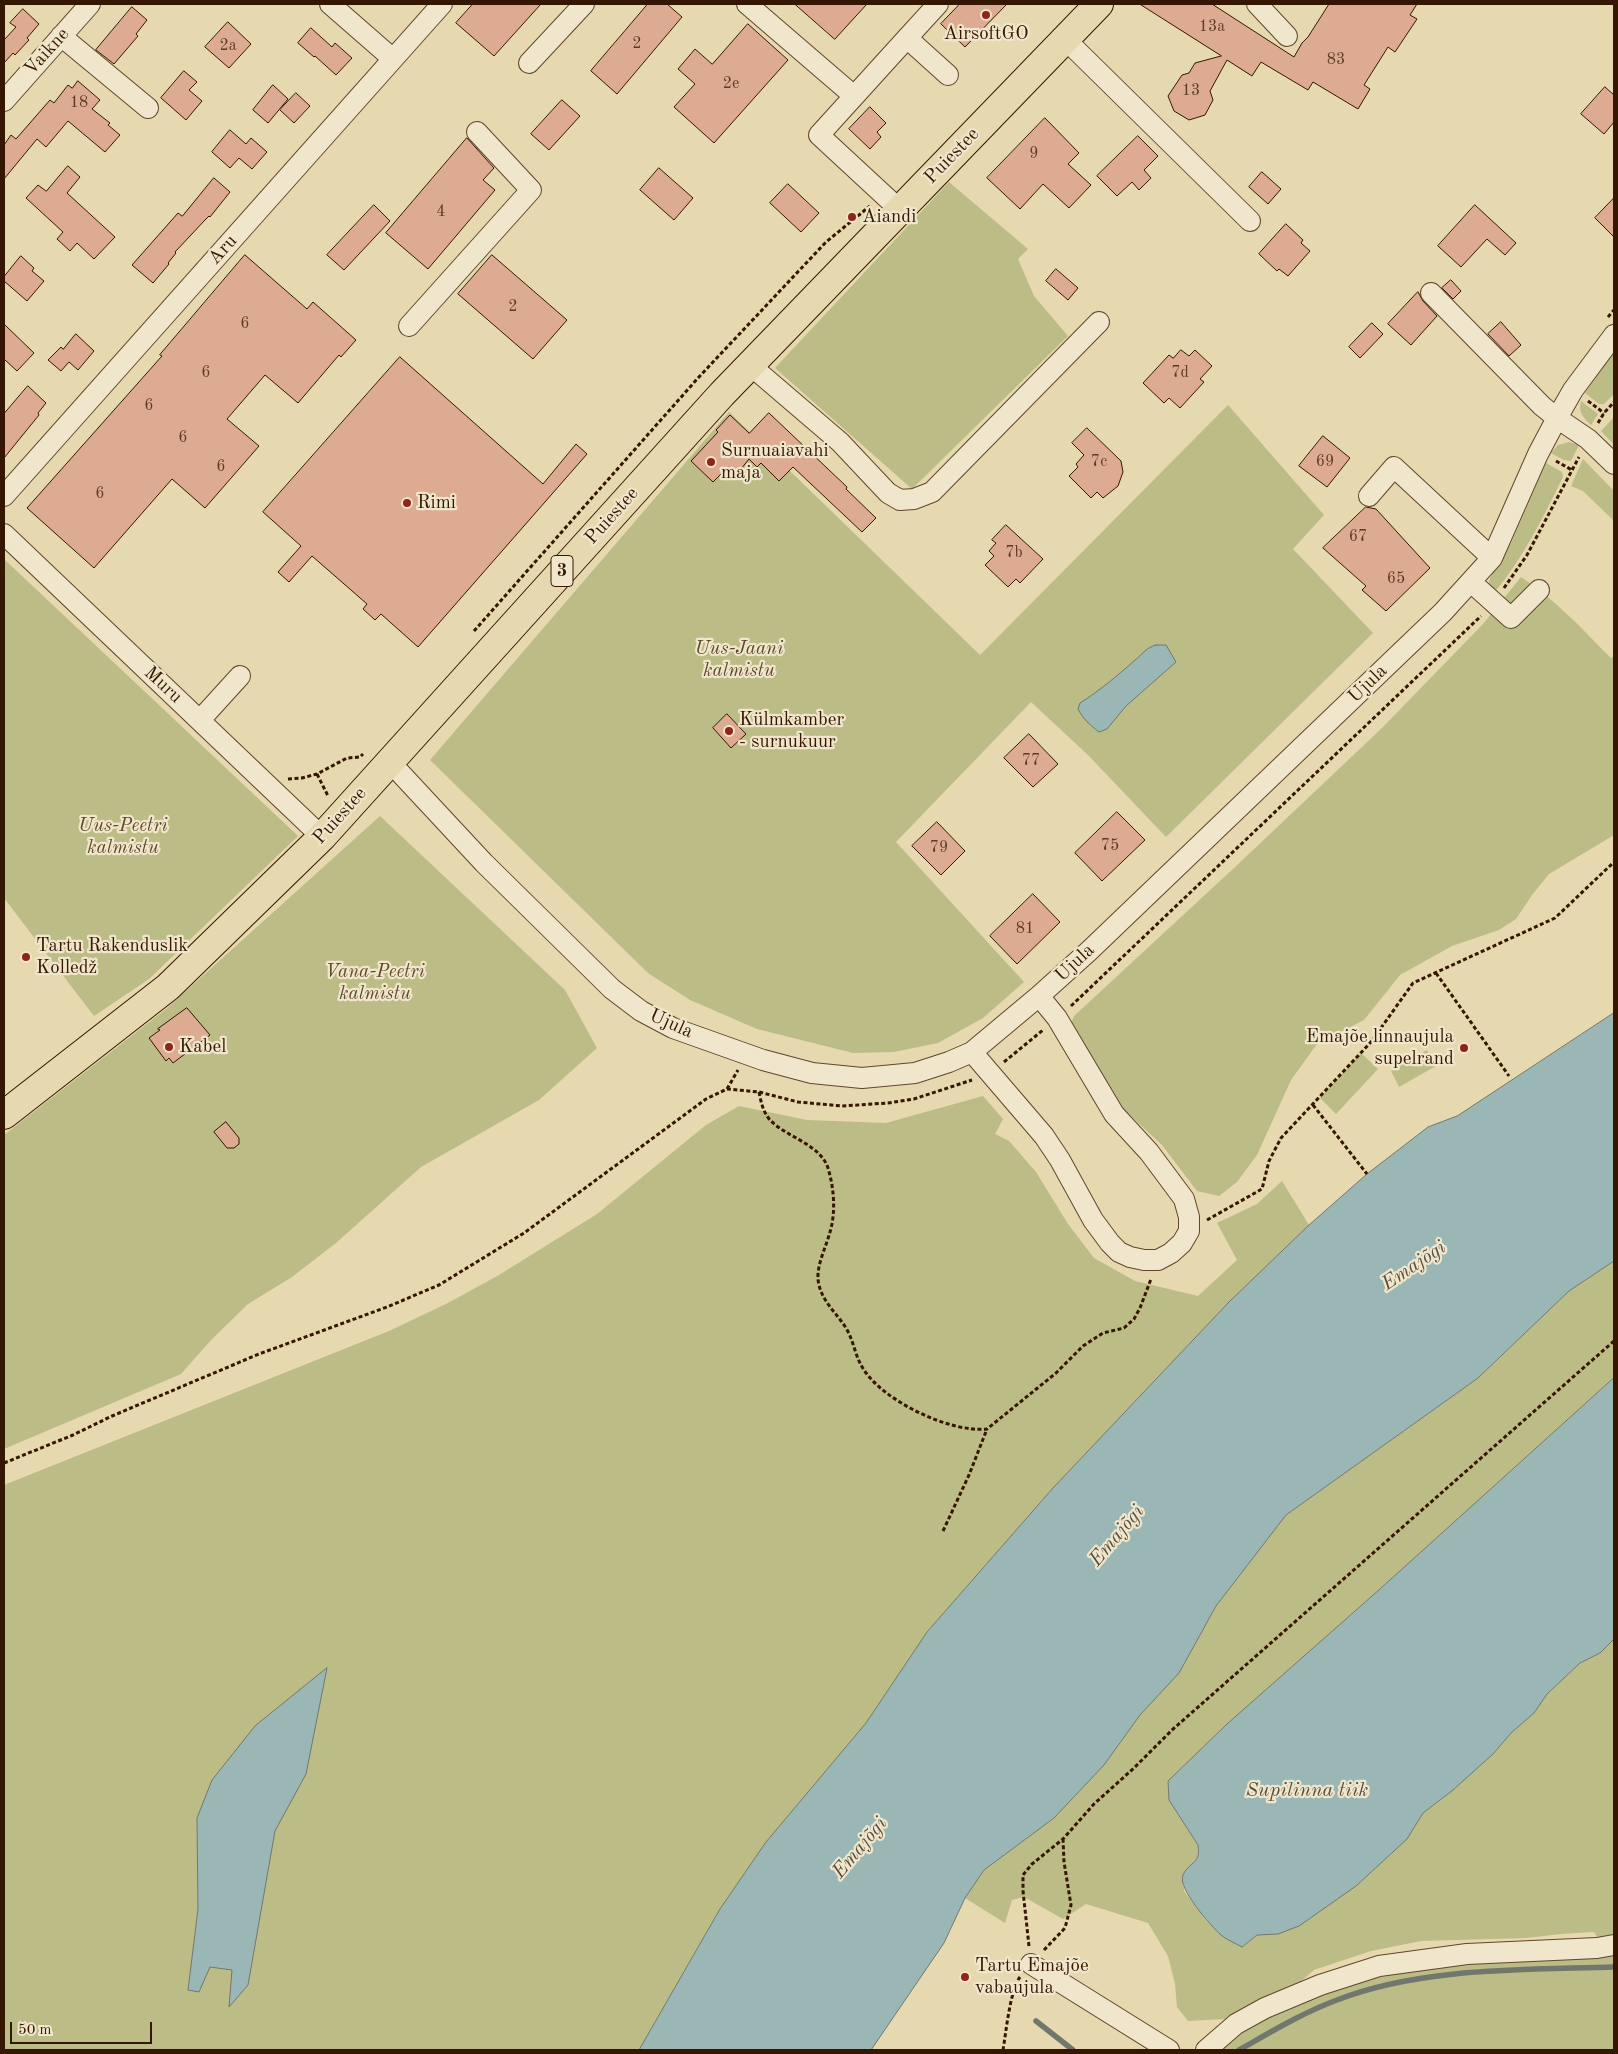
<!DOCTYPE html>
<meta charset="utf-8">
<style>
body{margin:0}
#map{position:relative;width:1618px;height:2054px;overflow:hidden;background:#e6d8af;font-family:"Old Standard TT",serif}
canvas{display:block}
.frame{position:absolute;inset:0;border:5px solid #351601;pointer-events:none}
.scale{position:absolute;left:10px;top:2022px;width:142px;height:22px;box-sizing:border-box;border:2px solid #351601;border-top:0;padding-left:6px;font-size:15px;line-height:18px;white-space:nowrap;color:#351601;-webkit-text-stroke:4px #efe6cb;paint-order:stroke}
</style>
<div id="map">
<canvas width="1618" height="2054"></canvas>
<div class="frame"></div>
<div class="scale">50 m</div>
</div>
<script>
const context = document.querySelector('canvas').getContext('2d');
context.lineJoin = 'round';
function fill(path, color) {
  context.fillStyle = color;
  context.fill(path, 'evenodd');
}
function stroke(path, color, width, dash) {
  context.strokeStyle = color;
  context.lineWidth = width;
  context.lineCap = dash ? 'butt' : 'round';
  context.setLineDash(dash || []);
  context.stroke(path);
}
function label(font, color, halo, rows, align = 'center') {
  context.font = font + ' "Old Standard TT",serif';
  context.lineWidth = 4.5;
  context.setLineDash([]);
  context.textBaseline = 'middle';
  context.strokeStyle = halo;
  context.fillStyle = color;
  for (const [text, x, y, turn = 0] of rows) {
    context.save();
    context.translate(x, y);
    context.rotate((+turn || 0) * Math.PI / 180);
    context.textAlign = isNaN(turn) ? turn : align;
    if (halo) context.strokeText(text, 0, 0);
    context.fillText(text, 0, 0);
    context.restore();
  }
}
const green = new Path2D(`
 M949,182L1028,249L1018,259L1034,296L1068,336L912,489L775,368Z
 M1614,352V394L1604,404H1599L1585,393Z
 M1581,401L1598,414L1591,425C1583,418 1578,411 1581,401Z
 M1228,405L1324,515L1293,549L1373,633L1166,837L1088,755L1031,702L896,842L1024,982L983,1018L938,1043L894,1052L853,1053L757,1029L690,1000L648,973L430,760L729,412L980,655Z
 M1614,417V445L1601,431Z
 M1569,442L1579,445L1571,461L1564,460L1551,453L1558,445Z
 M1583,459L1614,491V521L1583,491L1571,486Z
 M1546,463L1562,472L1563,477C1543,518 1523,558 1494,593L1488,587L1490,578L1511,543Z
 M4,559L298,836L149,979L94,1016L4,898Z
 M1521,577C1555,599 1583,630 1611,658L1614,656V835L1549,874L1532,895L1516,919L1499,930L1452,946L1400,975L1364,1020L1317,1044L1291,1080L1257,1155L1237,1182L1219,1196L1197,1191L1162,1145L1118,1104L1069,1028L1074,1016L1234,868L1382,728L1483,624Z
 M380,816L565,990L597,1048L539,1100L421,1167L336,1243L292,1277L248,1304L212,1339L181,1374L4,1449V1135L166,1009Z
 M1427,1050L1436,1066L1399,1087L1391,1071Z
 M1361,1053L1378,1069L1336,1114L1320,1098Z
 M983,1096L1003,1119L995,1134L1009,1141L1036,1172L1068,1224L1094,1258L1135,1281L1198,1296L1237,1260L1217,1223L1257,1204L1282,1181L1309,1225L1229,1302L1053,1488L927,1632L866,1723L766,1842L720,1909L639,2050H4V1485L389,1331L448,1303L499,1275L597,1214L706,1125L739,1106L807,1120L886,1123Z
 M1614,1261V1378L1380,1589L1227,1724L1168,1781L1169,1800L1198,1845C1200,1861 1192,1864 1183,1875L1184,1891L1207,1921L1223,1936L1242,1947L1257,1935L1278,1934L1356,1886L1407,1839L1423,1813L1453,1790L1493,1754L1511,1733L1534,1713L1547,1694L1580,1663L1600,1653L1614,1639V1936L1598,1938L1594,1932L1561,1934L1526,1938L1421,1941L1371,1951L1314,1970L1299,1983L1257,2001L1225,2019L1188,2021L1177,2007L1175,1984L1168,1956L1148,1923L1086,1904L1063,1919L1024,1897L1012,1900L1005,1923L965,1898L984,1870L1054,1818L1104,1765L1140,1715L1179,1673L1216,1606L1286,1515L1478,1378L1569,1291Z
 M1614,1945V2050H1206L1236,2024L1379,1966Z`);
const water = new Path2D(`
 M1156,645H1166L1176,662L1126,706L1107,729L1099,732C1090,725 1083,719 1078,709L1080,703C1099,691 1117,676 1134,661C1142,655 1145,648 1156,645Z
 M1614,1013V1261L1569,1291L1478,1378L1286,1515L1216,1606L1179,1673L1140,1715L1104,1765L1054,1818L984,1870L965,1898L944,1943L871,2050H639L720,1909L766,1842L866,1723L927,1632L1053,1488L1229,1302L1309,1225L1367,1174L1428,1127L1457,1116Z
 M1614,1378V1639L1600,1653L1580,1663L1547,1694L1534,1713L1511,1733L1493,1754L1453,1790L1423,1813L1407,1839L1356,1886L1299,1926L1278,1934L1257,1935L1242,1947C1235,1943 1227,1940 1221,1935C1211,1926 1177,1888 1183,1875C1190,1861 1201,1864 1198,1845L1169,1800L1168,1781L1227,1724L1380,1589Z
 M327,1668L306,1774L275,1831L248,1985L229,2007L232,1970L210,1967L199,1992L188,1990L198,1909L197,1818L212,1780L255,1726Z`);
const stream = new Path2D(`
 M1036,2021L1073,2050
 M1239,2050C1271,2032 1302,2013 1337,2000C1421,1967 1525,1970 1614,1967`);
const building = new Path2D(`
 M473,4H541L494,56L456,23Z
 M648,4H667L682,17L617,94L591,71Z
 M795,4H867L835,39Z
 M960,4H1007L965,47L941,24Z
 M1140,4H1212L1294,57L1302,43L1308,37L1329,4H1417L1410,15L1417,19L1395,52L1388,47L1364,85L1370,89L1358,109L1313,82L1308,90L1261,62L1252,76L1227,60L1210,91L1213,100L1205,115L1189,120L1174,111L1168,96L1182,75L1189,73L1195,63L1221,56Z
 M132,7L147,20L136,34L138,36L114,64L96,50Z
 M23,9L39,24L27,38L29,40L15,55L13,53L4,63V40L16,27L10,23Z
 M228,22L251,44L229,68L205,47Z
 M748,24L788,60L714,143L674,107L695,84L678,69L695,49L712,64Z
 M311,28L332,47L335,43L352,58L336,75L315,56L314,57L298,43Z
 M184,71L197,82L189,90L202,101L186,120L161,98Z
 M78,81L100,100L92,109L110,123L108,125L120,135L105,152L68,121L46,147L37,139L4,179V145L11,135L16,139L50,100L54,103L68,85L72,88Z
 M273,85L288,99L268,123L253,110Z
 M1605,87L1614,95V122L1604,134L1581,114Z
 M296,93L310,106L294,123L280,110Z
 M562,100L580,116L549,150L531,134Z
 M870,107L886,123L877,132L881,137L870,149L849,129Z
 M1045,118L1079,153L1068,164L1091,185L1069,208L1043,184L1020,209L987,178Z
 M230,130L246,144L251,138L267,152L252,169L239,158L230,168L212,152Z
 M1138,136L1158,156L1144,170L1151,178L1139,190L1132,182L1117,196L1097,176Z
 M467,138L494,168L483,180L495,190L428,269L386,233Z
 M68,166L80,177L67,193L115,237L94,259L77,243L70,251L57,239L63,232L26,198L38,185L46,191Z
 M659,168L693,198L674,220L640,190Z
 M1262,172L1281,189L1268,204L1249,187Z
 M214,178L230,192L210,217L209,216L205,220L175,252L176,253L168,263L169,264L153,283L132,265L178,213L182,216Z
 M788,184L819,213L801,232L770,203Z
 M1614,198V237L1595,218Z
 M374,205L390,221L344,270L327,255Z
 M1475,205L1516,243L1505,255L1487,239L1461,267L1438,246Z
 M1286,224L1303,240L1301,243L1310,251L1288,276L1279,269L1277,271L1259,254Z
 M245,255L307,309L313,302L356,340L341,357L339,355L298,403L265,375L227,419L259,446L205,508L172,479L94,568L27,508L162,356L160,355Z
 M492,255L567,320L533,359L458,294Z
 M21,256L34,268L32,271L44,281L27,301L4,281V277Z
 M1056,269L1078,288L1068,300L1046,281Z
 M1451,280L1461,291L1453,299L1442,288Z
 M1418,292L1423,301L1437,316L1411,345L1388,324Z
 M1501,322L1521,345L1509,356L1488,334Z
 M1372,323L1383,334L1360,358L1349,347Z
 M4,324L34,353L17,371L4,359Z
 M76,334L94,351L78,370L69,362L61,371L48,360L61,347L63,349Z
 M1181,350L1189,356L1195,350L1212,366L1200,379L1204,382L1180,408L1169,398L1164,403L1143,383L1169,355L1173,358Z
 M400,357L543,484L576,444L587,454L418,647L381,614L375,620L363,609L367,604L312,556L289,582L278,572L301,546L263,512Z
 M28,386L46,403L38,413L39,415L4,458V414Z
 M769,413L847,487L846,489L876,518L862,532L793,467L779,481L761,463L757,467L749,459L737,474L728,467L713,482L691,461L718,432L716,430L730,415L749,433Z
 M1087,428L1121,461L1123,472L1118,486L1103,498L1097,492L1091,498L1069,476L1078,467L1076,464L1084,455L1072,443Z
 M1323,436L1350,458L1327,487L1299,466Z
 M1366,507L1376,509L1430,568L1386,611L1362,590L1366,586L1323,548Z
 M1006,525L1043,559L1020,583L1016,579L1008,587L985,565L994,556L989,551L996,543L992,540Z
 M727,714L746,734L731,748L713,728Z
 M1029,734L1058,764L1033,787L1004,758Z
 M1117,812L1145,840L1102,881L1075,853Z
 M937,822L965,851L941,875L912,846Z
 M1033,894L1060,922L1017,964L990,936Z
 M187,1008L210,1035L173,1063L169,1058L166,1061L149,1038L160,1030L158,1029Z
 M226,1122L239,1138V1144L234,1148H227L214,1132Z`);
const path = new Path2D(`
 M1608,317L1614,310
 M1588,401L1604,413
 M1598,423L1604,413L1614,402
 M1556,461L1572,470
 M1504,588L1527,555L1579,457
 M474,631L698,378L826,242L870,206
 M317,774L328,796
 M288,779L302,778L317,774L347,758L360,757L363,754
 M1436,973L1509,1076
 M1071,1006L1481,616
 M1004,1062L1043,1030
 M727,1089L738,1070
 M759,1092C761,1102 763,1112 770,1120C786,1137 820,1144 828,1168C834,1188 836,1212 830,1232C826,1247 817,1264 818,1279C820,1300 836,1312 846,1328C854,1341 855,1357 864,1370C884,1401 950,1433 987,1429L1056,1373L1083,1346L1103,1333L1124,1328L1134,1319L1140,1308L1151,1279
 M1313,1105L1367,1174
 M1207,1220L1262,1189L1269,1161L1281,1138L1371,1042L1413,983L1555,918L1614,862
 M4,1463L73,1435L112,1416L259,1354L387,1307L439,1285L524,1233L706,1099L727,1089L759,1092L798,1102L842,1106L888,1103L914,1099L972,1080
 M943,1531L969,1475L987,1429
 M1029,1946L1023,1891V1875L1032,1864L1063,1839L1094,1804L1134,1768L1172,1730L1614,1341
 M1044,1950L1065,1928L1071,1905L1064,1862L1063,1839
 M1003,2050C1006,2033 1010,1990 1020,1977`);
const minor = new Path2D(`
 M330,4L393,59
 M747,4L854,96
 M1257,4L1287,36
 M61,36L148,108
 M907,38L938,4
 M1065,39L1250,221
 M529,63L584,4
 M4,101L90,4
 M900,210L819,135L907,38L948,75
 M1431,293L1542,406L1557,418L1588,439L1614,464
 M409,326L531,190L477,132
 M750,365L840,442L888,493L900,500L914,499L932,492L1099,322
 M4,496L442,4
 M1369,496L1394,467L1492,558
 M4,534L322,837
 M1471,582L1511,618L1539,590
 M200,720L240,676
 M390,762L484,863L612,989L641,1011L673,1028L763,1060L812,1073L862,1078L915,1073L949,1062L972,1052L1039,996L1089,951L1443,612L1492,558L1538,454L1557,418L1573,390L1614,335
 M972,1052L1044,1136L1060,1160L1093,1220L1110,1243L1119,1252L1130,1257L1144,1260H1158L1171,1253L1182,1243L1189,1231V1217L1184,1199L1149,1152L1114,1114L1057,1018L1039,996
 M1031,1964L1169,2050
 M1206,2050L1236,2024L1265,2008L1320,1985L1379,1966L1467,1954L1597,1948L1614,1945`);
const highway = new Path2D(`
 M4,1115L168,987L322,837L722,394L1099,4`);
const markers = [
 [986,15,5,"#8f2418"],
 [852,217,5,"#8f2418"],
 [711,462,5,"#8f2418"],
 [407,503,5,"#8f2418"],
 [729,731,5,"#8f2418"],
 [26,957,5,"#8f2418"],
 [169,1047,5,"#8f2418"],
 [1464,1048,5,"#8f2418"],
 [965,1977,5,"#8f2418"]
];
const numberNames = [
 ["13a",1212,27],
 ["2",637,44],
 ["2a",228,46],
 ["83",1336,60],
 ["2e",731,84],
 ["13",1191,91],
 ["18",79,103],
 ["9",1034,154],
 ["4",441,212],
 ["2",513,307],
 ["6",245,324],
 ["6",206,373],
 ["7d",1180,373],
 ["6",149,406],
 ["6",183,438],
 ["7c",1099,462],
 ["69",1325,462],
 ["6",221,467],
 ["6",100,494],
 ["67",1358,537],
 ["7b",1014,553],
 ["65",1396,579],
 ["77",1031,761],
 ["75",1110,846],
 ["79",939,848],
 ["81",1025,929]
];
const shields = [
 [562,571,22]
];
const shieldNames = [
 ["3",562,571]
];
const poiNames = [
 ["AirsoftGO",986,34,"center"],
 ["Aiandi",862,217],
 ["Surnuaiavahi",721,451],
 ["maja",721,473],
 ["Rimi",417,503],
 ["Külmkamber",739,720],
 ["- surnukuur",739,742],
 ["Tartu Rakenduslik",36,946],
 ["Kolledž",36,968],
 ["Emajõe linnaujula",1454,1037,"right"],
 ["supelrand",1454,1059,"right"],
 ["Kabel",179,1047],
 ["Tartu Emajõe",975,1966],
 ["vabaujula",975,1988]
];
const streetNames = [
 ["Vaikne",47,52,-48],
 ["Puiestee",952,156,-46],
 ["Aru",223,250,-48],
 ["Puiestee",612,516,-48],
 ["Ujula",1368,684,-44],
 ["Muru",163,685,43],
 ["Puiestee",340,816,-48],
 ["Ujula",1075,963,-43],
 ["Ujula",671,1024,24]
];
const parkNames = [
 ["Uus-Jaani",739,649],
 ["kalmistu",739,671],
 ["Uus-Peetri",123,826],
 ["kalmistu",123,848],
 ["Vana-Peetri",375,972],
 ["kalmistu",375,994]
];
const waterNames = [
 ["Emajõgi",1414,1266,-34],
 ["Emajõgi",1117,1536,-50],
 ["Supilinna tiik",1307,1791],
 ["Emajõgi",860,1848,-50]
];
fill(green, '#bcbc86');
fill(water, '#9ab7b6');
stroke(water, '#72776e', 1);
stroke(stream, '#72776e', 5.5);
fill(building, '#ddaa92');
stroke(building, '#351601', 1);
stroke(minor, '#61462c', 22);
stroke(highway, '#351601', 30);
stroke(path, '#351601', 3, [4, 2.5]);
stroke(minor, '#efe6cb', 20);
stroke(highway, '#e6d8af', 28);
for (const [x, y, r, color] of markers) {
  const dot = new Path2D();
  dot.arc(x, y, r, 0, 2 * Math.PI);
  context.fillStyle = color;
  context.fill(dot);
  stroke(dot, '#efe6cb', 2);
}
label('16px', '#5f3b25', null, numberNames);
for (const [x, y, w] of shields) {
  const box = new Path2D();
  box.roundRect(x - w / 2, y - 15.5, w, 31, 4);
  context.fillStyle = '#efe6cb';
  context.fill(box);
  stroke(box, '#351601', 1);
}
label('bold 18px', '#351601', null, shieldNames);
label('19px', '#351601', '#efe6cb', poiNames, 'left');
label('19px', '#351601', '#efe6cb', streetNames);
label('italic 19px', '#5e4829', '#efe6cb', parkNames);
label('italic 20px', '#584e40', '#efe6cb', waterNames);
</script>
